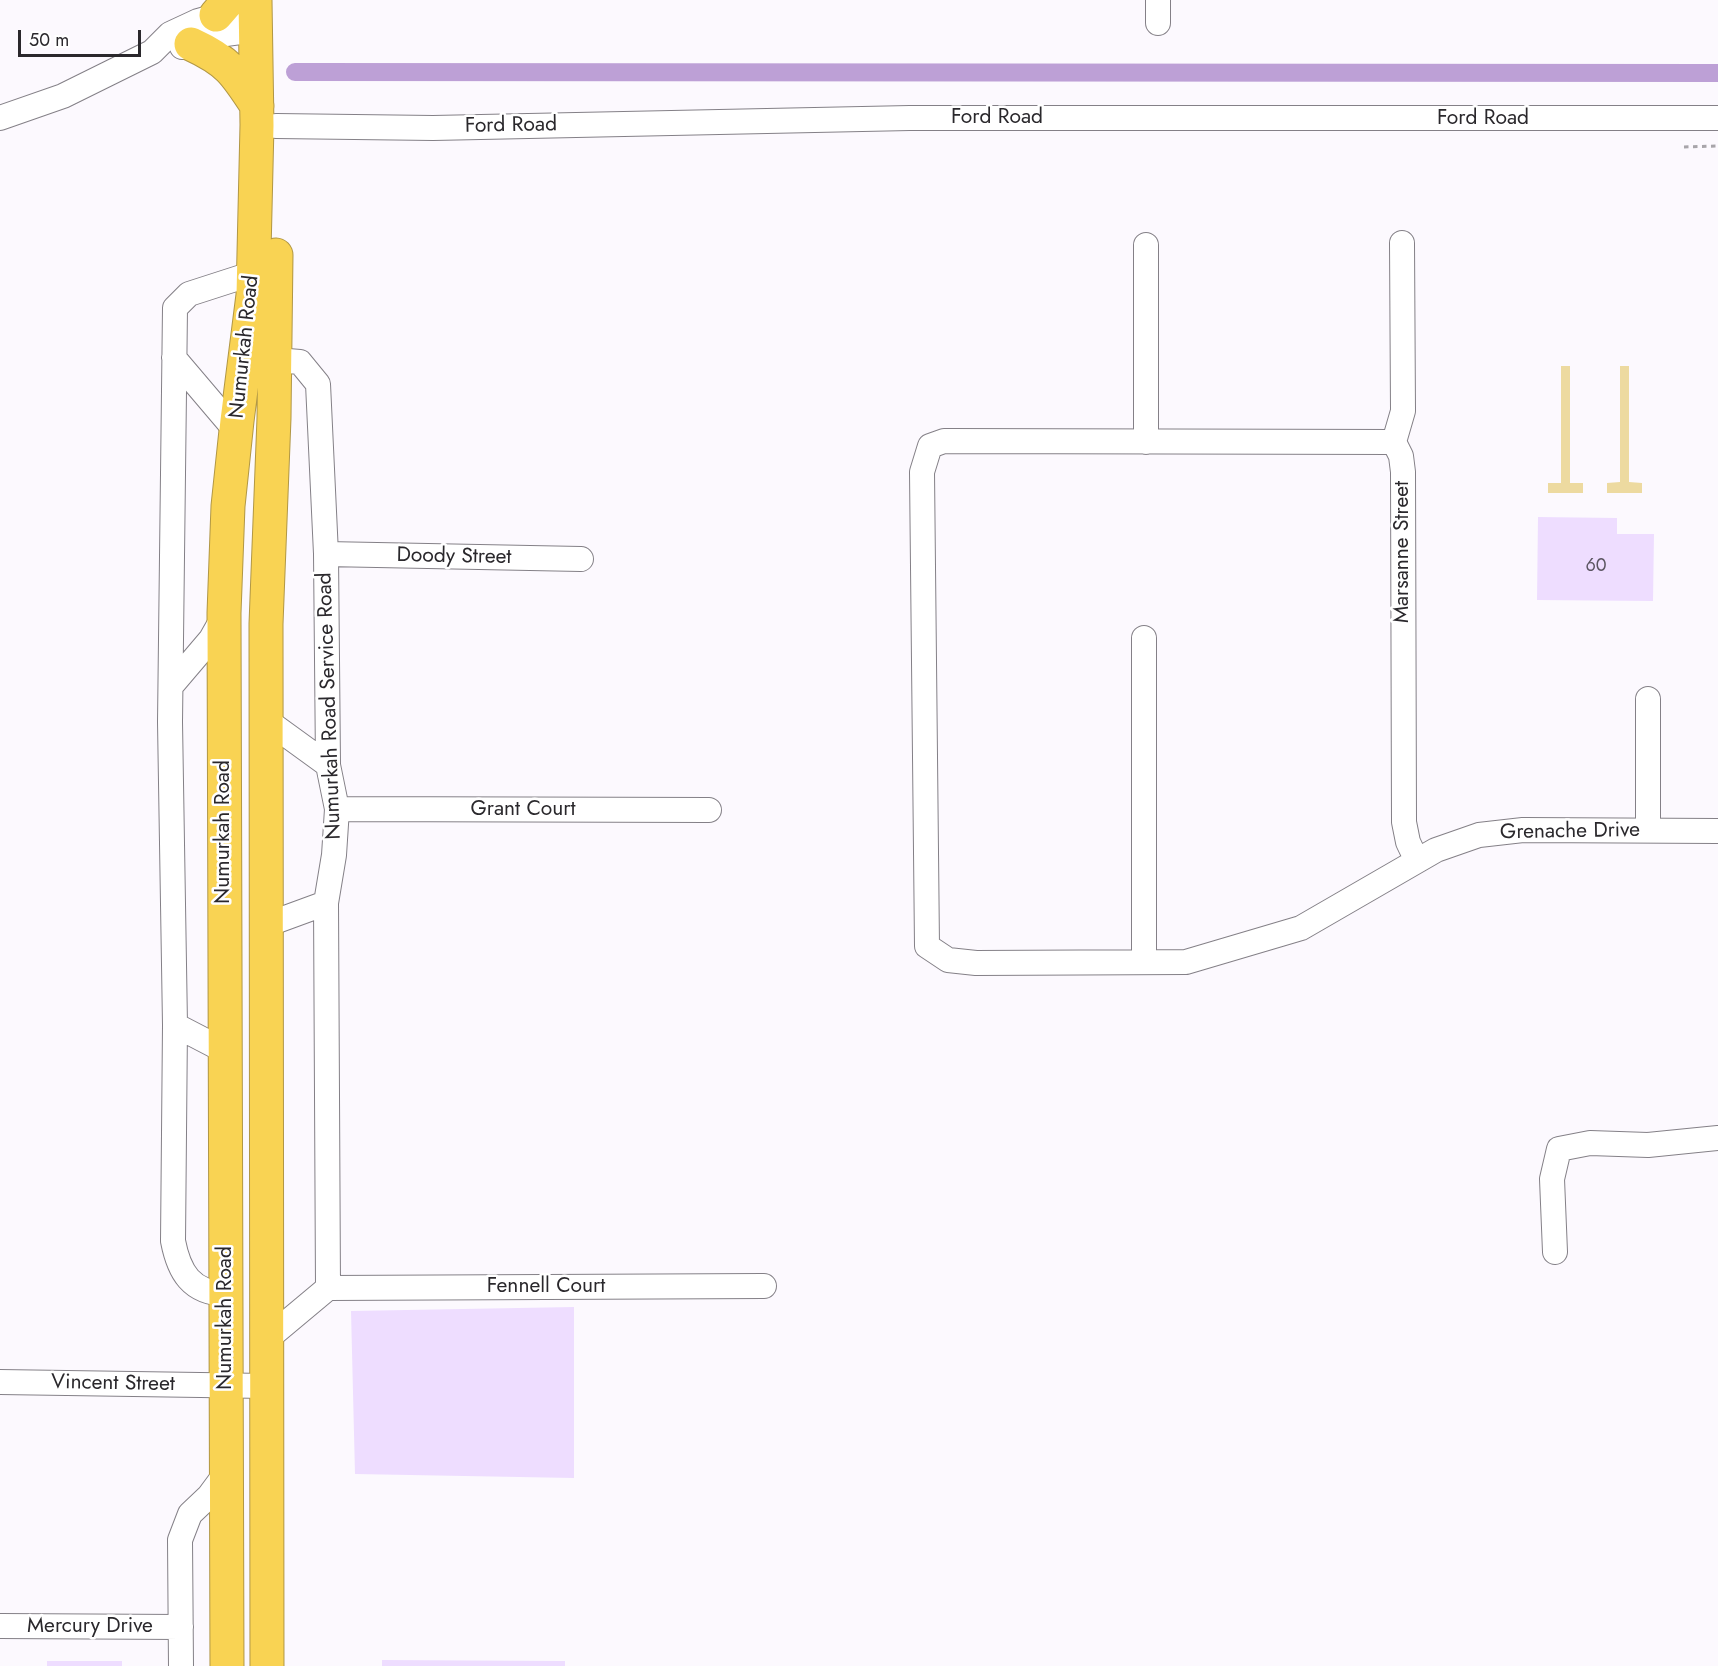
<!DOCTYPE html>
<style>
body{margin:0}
#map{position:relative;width:1718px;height:1666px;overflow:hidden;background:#fcf9fe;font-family:Jost,sans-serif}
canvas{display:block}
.scale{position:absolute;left:18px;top:30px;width:123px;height:27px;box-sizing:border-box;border:3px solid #2a282c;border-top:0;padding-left:8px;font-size:18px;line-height:21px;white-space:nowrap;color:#2a282c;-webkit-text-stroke:4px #fff;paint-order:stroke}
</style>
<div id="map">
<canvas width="1718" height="1666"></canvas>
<div class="scale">50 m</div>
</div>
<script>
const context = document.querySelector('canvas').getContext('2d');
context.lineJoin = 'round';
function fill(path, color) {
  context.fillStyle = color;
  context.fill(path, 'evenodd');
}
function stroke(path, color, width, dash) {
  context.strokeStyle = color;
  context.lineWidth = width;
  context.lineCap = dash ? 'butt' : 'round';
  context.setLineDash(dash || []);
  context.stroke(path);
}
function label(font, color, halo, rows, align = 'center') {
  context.font = font + ' Jost,sans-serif';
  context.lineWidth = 5;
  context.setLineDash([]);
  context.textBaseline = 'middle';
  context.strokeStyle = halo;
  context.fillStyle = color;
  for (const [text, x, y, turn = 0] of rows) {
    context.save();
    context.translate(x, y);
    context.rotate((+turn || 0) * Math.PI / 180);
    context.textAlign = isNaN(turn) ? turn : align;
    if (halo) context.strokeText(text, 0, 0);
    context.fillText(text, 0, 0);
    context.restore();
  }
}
const green = new Path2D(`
 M1561,366H1570V483H1583V493H1548V483H1561Z
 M1620,366H1629V482L1642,483V493H1607V483L1620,482Z`);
const canal = new Path2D(`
 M295,72L1718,73`);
const building = new Path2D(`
 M1538,517L1617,518V534H1654L1653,601L1537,600Z
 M574,1307V1478L355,1474L351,1311Z
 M382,1660L565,1661V1666H382Z
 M47,1661H122V1666H47Z`);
const path = new Path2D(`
 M1684,147L1718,146`);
const minor = new Path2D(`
 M1158,23V0
 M182,47L211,36L255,30
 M0,118L63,96L152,52L170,34L198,21L230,12
 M276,126L433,128L910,118H1718
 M1402,243L1403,411L1394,442L1401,456L1403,472L1404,822L1408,842L1417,861
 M1146,245V442
 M174,358L236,431
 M276,360L300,362L318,384L326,554L328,765L337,809L334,855L326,903L328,1288
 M1394,442L944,441L930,446L922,472L927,946L948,960L976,963L1186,962L1301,928L1436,850L1479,835L1523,830L1718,831
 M326,554L581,559
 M1144,638V962
 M171,686L211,639L224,616
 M266,720L328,765
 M337,809L709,810
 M1648,830V699
 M266,925L326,903
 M175,1025L225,1051
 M1555,1252L1552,1179L1559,1149L1590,1143L1648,1145L1718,1138
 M328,1288L764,1286
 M226,1294C191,1293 179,1272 173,1241L175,1025L170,722L175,308L189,294L254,273
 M267,1339L328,1288
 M0,1382L267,1386
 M0,1626L181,1627
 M181,1666L180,1540L190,1514L209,1496L226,1473`);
const highway = new Path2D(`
 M216,15L229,0
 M191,44C228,61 235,72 257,106
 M227,1666L224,613L228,506L237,421L253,295L257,125L255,0
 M267,1666L266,624L274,418L276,255`);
const numberNames = [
 ["60",1596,567]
];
const streetNames = [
 ["Ford Road",997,118],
 ["Ford Road",1483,119],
 ["Ford Road",511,126,-1],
 ["Numurkah Road",245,347,-84],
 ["Marsanne Street",1403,552,-90],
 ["Doody Street",454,557,1],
 ["Numurkah Road Service Road",330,706,-92],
 ["Grant Court",523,810],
 ["Numurkah Road",224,832,-90],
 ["Grenache Drive",1570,832,-1],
 ["Fennell Court",546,1287],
 ["Numurkah Road",226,1318,-90],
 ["Vincent Street",113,1384,1],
 ["Mercury Drive",90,1627]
];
fill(green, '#eddaa0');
stroke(canal, '#bda0d6', 18);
fill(building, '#edf');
stroke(minor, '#848087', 26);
stroke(highway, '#b19745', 35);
stroke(path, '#a8a5aa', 3, [4.5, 4.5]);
stroke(minor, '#fff', 24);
stroke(highway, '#f9d353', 33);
label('18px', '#5b5561', null, numberNames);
label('21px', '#2a282c', '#fff', streetNames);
</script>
